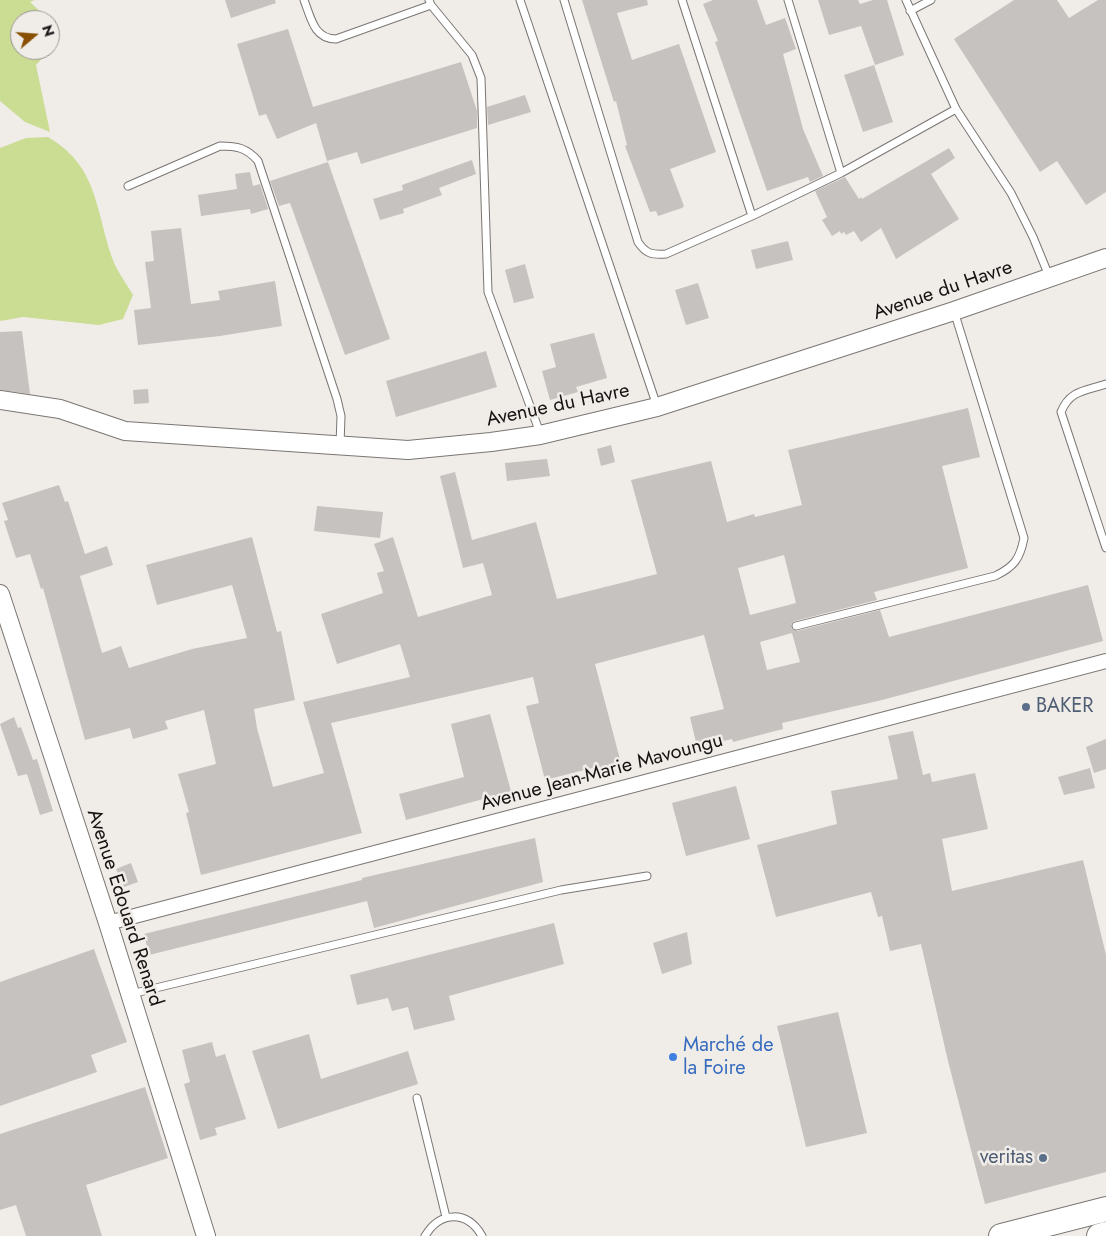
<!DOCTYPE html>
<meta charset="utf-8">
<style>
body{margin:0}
#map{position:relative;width:1106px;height:1236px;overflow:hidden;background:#f0ece8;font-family:Jost,sans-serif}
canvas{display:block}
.north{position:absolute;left:10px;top:10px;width:50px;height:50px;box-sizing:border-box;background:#f0ece8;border:1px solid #989693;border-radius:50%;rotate:72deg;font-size:14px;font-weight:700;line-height:20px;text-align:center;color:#151413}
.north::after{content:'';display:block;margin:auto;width:18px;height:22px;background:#895004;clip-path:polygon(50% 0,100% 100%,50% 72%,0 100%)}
</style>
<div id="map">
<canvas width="1106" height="1236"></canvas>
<div class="north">N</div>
</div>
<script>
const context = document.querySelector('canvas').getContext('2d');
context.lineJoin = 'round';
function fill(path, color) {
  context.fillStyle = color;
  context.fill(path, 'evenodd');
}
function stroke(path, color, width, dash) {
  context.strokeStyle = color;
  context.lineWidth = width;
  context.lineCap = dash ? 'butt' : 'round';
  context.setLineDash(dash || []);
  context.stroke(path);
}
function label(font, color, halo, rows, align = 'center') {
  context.font = font + ' Jost,sans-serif';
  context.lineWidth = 5;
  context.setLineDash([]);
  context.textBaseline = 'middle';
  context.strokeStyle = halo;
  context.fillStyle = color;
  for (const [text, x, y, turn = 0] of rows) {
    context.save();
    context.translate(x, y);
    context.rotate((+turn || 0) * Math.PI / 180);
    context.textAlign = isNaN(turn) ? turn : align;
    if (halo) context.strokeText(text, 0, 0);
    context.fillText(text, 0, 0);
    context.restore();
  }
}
const green = new Path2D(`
 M0,0H35L30,2L49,20H20V50H50L36,65L50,132L25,122L0,101Z
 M48,137C101,168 95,215 115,265C120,275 127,285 133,295L123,319L99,325L23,317L0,321V148L26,138Z`);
const building = new Path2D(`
 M225,0H275L276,3L231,18Z
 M582,0H647L648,5L617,13L632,60L679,44L716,152L670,169L684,206L682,208L658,216L656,211L650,212L625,146L627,145L616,101L614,102Z
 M713,0H757L766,25L785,18L796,49L783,54L803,129L823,176L810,182L808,177L767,191L715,42L718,41L703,4Z
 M818,0H858L860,4L873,0H887L904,55L875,65L861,26L829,35Z
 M1014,0H1057L1069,18L1098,0H1106V192L1086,205L1057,161L1040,172L954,39Z
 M288,29L313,107L461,62L477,111V128L361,164L357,152L327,161L316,123L277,139L266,114L259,116L237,44Z
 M874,65L893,122L863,132L844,75Z
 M525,95L531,112L488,125L487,107Z
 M949,148L955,158L931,174L959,219L896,259L881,228L861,242L854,231L846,235L844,232L841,234L840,231L832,236L822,220L827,217L815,191L845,177L859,199L861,197L862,199Z
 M472,160L476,174L439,188L442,195L403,209L404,213L380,220L373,199L403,190L402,185Z
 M328,162L390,339L345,355L290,203L279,206L270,181Z
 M250,172L253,186L260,184L268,209L251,214L250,209L201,216L198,195L237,189L235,174Z
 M181,228L191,304L220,300L218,291L275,281L282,326L220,336L138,345L134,310L151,308L145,262L154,261L151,231Z
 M788,241L793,260L756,269L751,250Z
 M525,264L534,298L514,303L505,270Z
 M698,283L709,318L686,325L675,290Z
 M22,331L30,394L0,390V332Z
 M594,333L607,378L576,387L578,392L550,400L542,371L556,367L550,344Z
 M486,351L497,387L396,417L386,381Z
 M148,389L149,403L134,404L133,390Z
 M968,408L980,457L942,466L968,568L874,592L877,600L795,621L791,624L792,629L797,631L880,610L889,637L1088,585L1103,641L882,700L782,723L783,729L733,742L732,739L697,747L690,717L724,709L704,635L595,664L622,767L598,773L596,767L545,780L526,706L539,703L533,677L331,723L362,833L201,875L186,813L189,812L178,774L216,764L204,710L165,721L168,729L133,739L130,728L85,740L43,588L41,589L30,554L16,558L4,521L8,520L2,503L59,485L65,502L68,501L85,554L107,546L113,565L80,576L102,653L121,646L129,668L192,649L247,638L232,585L157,605L146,565L252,537L277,632L281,631L295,700L254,709L257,728L273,787L324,773L303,702L410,677L400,644L337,664L321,614L383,593L377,573L384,571L374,544L393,537L418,617L492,595L483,563L463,568L440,476L455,472L472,540L536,522L557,599L657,574L631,480L711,461L727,522L754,514L755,517L802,505L788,450ZM784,555L796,603L750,615L738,568ZM792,633L800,662L767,670L760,642Z
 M611,445L615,462L601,466L597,449Z
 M547,459L550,476L507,481L505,463Z
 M317,506L383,512L380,538L314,531Z
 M490,714L512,795L488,802L487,798L406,820L399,794L464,777L451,724Z
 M14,717L18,728L21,727L33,760L37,759L53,811L40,815L27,774L18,776L0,724Z
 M913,731L923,775L930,773L932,782L975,773L988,829L942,839L952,891L1083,860L1106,955V1172L985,1204L948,1061L921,944L890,951L882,916L878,917L871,892L776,917L757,845L837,824L831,791L898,779L888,736Z
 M1106,739V769L1094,773L1086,747Z
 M1090,768L1095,788L1064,795L1058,777Z
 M736,786L750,839L686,856L672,803Z
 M535,838L543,882L374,928L367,901L149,955L144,934L362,880V878Z
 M131,863L138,882L124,887L116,869Z
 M554,923L564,964L449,996L455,1020L414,1030L408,1007L392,1011L388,998L357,1005L350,975Z
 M687,932L692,964L662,974L653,943Z
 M94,949L127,1042L91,1055L97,1072L0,1106V982Z
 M838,1012L867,1133L806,1147L777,1026Z
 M309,1034L321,1079L408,1051L418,1084L278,1129L252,1051Z
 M212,1042L216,1057L225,1054L246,1119L215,1128L217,1135L200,1140L184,1084L190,1082L182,1050Z
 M145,1087L168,1158L86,1185L102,1236H26L16,1205L0,1210V1134Z`);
const service = new Path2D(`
 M304,0C311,18 314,39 336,39L431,5
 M429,0L431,5L472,55L481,78L488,292L540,433
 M520,0L657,406
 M564,0L638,242C646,254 652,255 666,254L752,216L841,173L956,109
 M682,0L752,216
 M788,0L841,173
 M906,0L956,109L1011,193L1033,237L1049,276
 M910,11L931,0
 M128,186L220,146C237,146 247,148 258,161L337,399L341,416L340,445
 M1106,384C1085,391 1070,390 1061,412L1106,548
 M796,626L995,576C1014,567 1020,559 1024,538L954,311
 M131,994L561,890L647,876
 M417,1098L446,1217
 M425,1236C440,1211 467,1210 482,1236`);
const minor = new Path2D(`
 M108,923L1106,661`);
const tertiary = new Path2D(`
 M0,400L60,409L125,431L408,450L491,442L540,435L657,407L954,311L1106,258
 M0,594L108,923L206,1236`);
const trunk = new Path2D(`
 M1001,1236L1106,1209
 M1099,1236L1106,1234`);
const markers = [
 [1026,707,5,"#5c6f8a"],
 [673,1057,5,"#3f7fe0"],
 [1043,1158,5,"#5c6f8a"]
];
const streetNames = [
 ["Avenue du Havre",943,291,-19],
 ["Avenue du Havre",558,406,-12],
 ["Avenue Jean-Marie Mavoungu",602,773,-15],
 ["Avenue Edouard Renard",124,908,72]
];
const serviceNames = [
 ["BAKER",1036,707],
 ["veritas",1033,1158,"right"]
];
const shopNames = [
 ["Marché de",683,1046],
 ["la Foire",683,1069]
];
fill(green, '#cbdc93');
fill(building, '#c6c2bf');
stroke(service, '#7a7673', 9);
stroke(minor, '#7a7673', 16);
stroke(tertiary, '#7a7673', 20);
stroke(trunk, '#7a7673', 26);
stroke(service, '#fff', 7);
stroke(minor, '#fff', 14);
stroke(tertiary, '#fff', 18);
stroke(trunk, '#fff', 24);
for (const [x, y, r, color] of markers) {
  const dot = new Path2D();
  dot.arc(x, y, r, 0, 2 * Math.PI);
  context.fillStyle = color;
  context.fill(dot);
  stroke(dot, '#f0ece8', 2);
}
label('20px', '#151413', '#f0ece8', streetNames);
label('20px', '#4e5e75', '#f0ece8', serviceNames, 'left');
label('20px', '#366cbe', '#f0ece8', shopNames, 'left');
</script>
